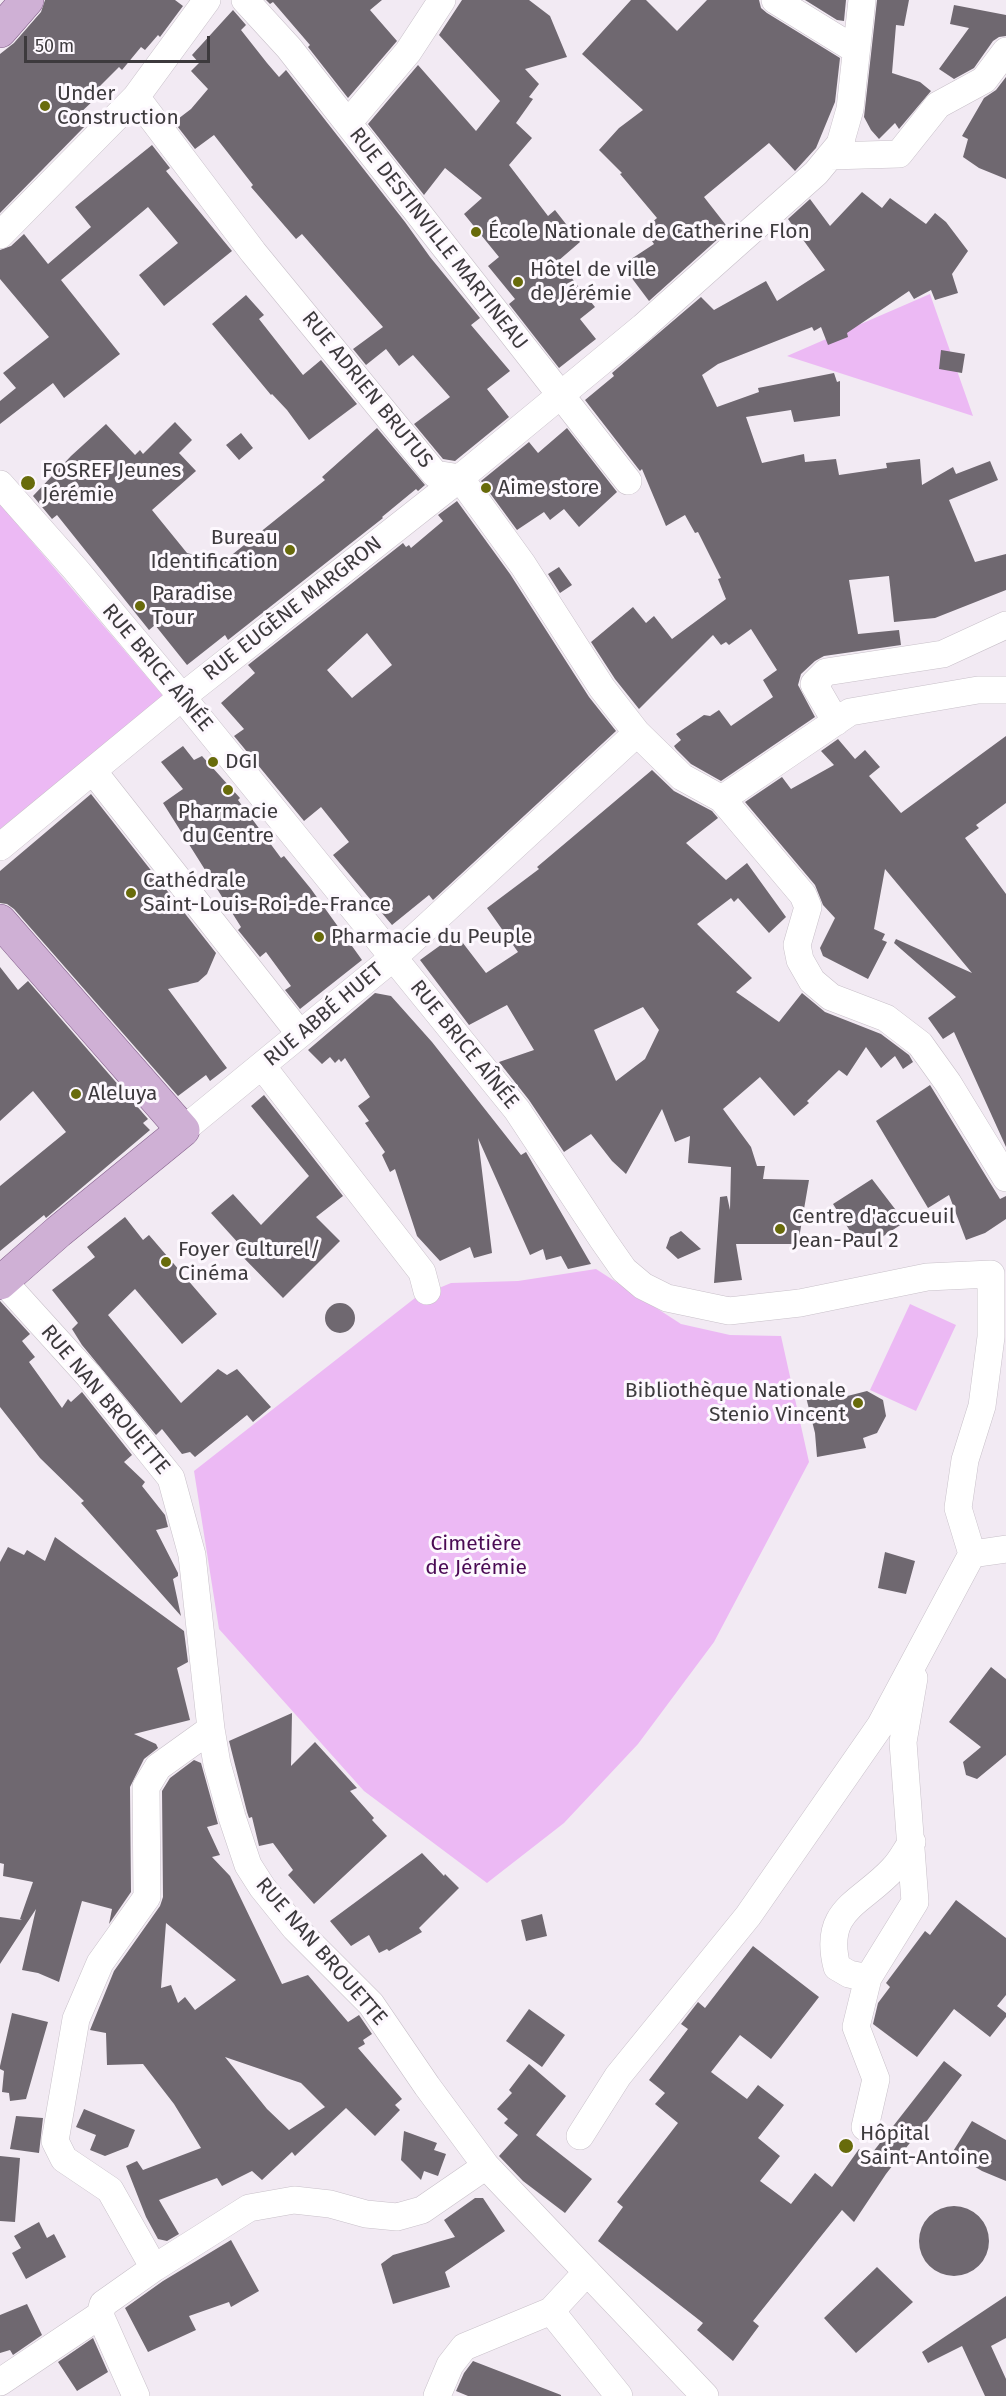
<!DOCTYPE html>
<meta charset="utf-8">
<style>
body{margin:0}
#map{position:relative;width:1006px;height:2396px;overflow:hidden;background:#f2eaf3;font-family:"Fira Sans",sans-serif}
canvas{display:block}
.scale{position:absolute;left:24px;top:36px;width:186px;height:27px;box-sizing:border-box;border:3px solid #3d3a3d;border-top:0;padding-left:8px;font-size:18px;line-height:21px;white-space:nowrap;color:#3d3a3d;-webkit-text-stroke:4px #fdf8fe;paint-order:stroke}
</style>
<div id="map">
<canvas width="1006" height="2396"></canvas>
<div class="scale">50 m</div>
</div>
<script>
const context = document.querySelector('canvas').getContext('2d');
context.lineJoin = 'round';
function fill(path, color) {
  context.fillStyle = color;
  context.fill(path, 'evenodd');
}
function stroke(path, color, width, dash) {
  context.strokeStyle = color;
  context.lineWidth = width;
  context.lineCap = dash ? 'butt' : 'round';
  context.setLineDash(dash || []);
  context.stroke(path);
}
function label(font, color, halo, rows, align = 'center') {
  context.font = font + ' "Fira Sans",sans-serif';
  context.lineWidth = 6;
  context.setLineDash([]);
  context.textBaseline = 'middle';
  context.strokeStyle = halo;
  context.fillStyle = color;
  for (const [text, x, y, turn = 0] of rows) {
    context.save();
    context.translate(x, y);
    context.rotate((+turn || 0) * Math.PI / 180);
    context.textAlign = isNaN(turn) ? turn : align;
    if (halo) context.strokeText(text, 0, 0);
    context.fillText(text, 0, 0);
    context.restore();
  }
}
const green = new Path2D(`
 M930,294L973,416L787,356Z
 M0,504L164,697L0,829Z
 M596,1269L681,1324L730,1335L781,1336L809,1462L714,1642L638,1744L564,1823L487,1883L364,1791L219,1629L194,1471L415,1298L451,1283L518,1281Z
 M910,1304L956,1325L916,1411L870,1390Z`);
const building = new Path2D(`
 M45,0H175L183,6L160,37L158,35L145,50L141,47L122,70L119,67L92,94L96,98L77,116L86,125L0,213V54L14,43L41,12Z
 M266,0H382L370,10L397,41L348,98L308,47L310,45L273,2L270,4Z
 M462,0H529L550,16L567,57L525,69L539,84L529,97L533,99L516,123L532,138L509,165L548,216L555,210L580,242L558,261L595,307L580,319L596,339L559,368L509,304L515,299L488,266L499,257L464,214L482,198L445,168L424,195L368,124L418,65L476,131L500,101L439,35Z
 M631,0H646L677,31L707,0H759L761,8L767,13L840,58L835,102L816,148L795,171L769,143L704,197L729,229L649,301L622,265L654,244L644,229L657,218L620,174L622,173L599,150L619,128L643,110L582,54Z
 M805,0H846L844,21L837,20Z
 M877,0H909L904,26L896,25L892,73L920,82L931,91L899,129L895,123L879,139L871,130L864,117Z
 M954,5L1006,15V36L999,37L993,41L974,68L954,79L939,69L969,28L950,24Z
 M233,10L246,25L241,30L267,63L279,77L286,70L405,222L430,257L480,318L471,325L510,371L487,389L509,417L455,461L443,459L414,424L450,397L413,355L399,366L386,349L366,365L353,349L383,327L302,234L296,239L251,187L253,185L214,135L195,149L174,122L191,109L208,89L191,71L199,63L192,55Z
 M1006,77V179L979,168L963,157L968,139L962,136L984,98L996,90Z
 M152,145L170,168L166,171L232,251L164,306L139,275L178,243L148,207L61,280L120,354L64,398L53,383L0,424V401L16,388L3,373L49,337L0,279V250L11,246L24,234L48,264L91,227L75,207Z
 M862,192L882,208L890,198L926,224L935,213L946,222L968,251L952,274L958,293L935,300L931,290L914,299L909,291L847,333L848,337L828,345L821,327L814,331L812,327L718,364L702,375L717,407L759,392L758,388L834,373L837,382L840,381V416L794,422L791,410L746,417L762,463L804,454L805,462L836,459L839,475L887,468L886,463L920,459L922,485L953,467L956,474L990,461L998,480L949,500L975,562L1006,554V590L935,618L894,622L889,576L849,580L858,634L899,630L901,645L824,656L815,661L801,674L798,685L815,717L721,781L691,764L676,749L674,746L681,740L676,734L704,715L710,716L719,710L731,726L773,697L763,680L777,670L751,629L729,645L726,642L721,645L713,635L639,709L615,679L591,642L633,607L646,623L654,616L672,639L726,599L718,579L721,578L698,532L695,533L685,515L666,526L642,469L640,471L585,400L614,376L612,373L701,297L714,310L766,281L777,301L825,270L788,219L810,199L830,226Z
 M246,295L264,315L259,319L303,375L321,360L357,404L309,440L287,410L272,394L271,395L212,324Z
 M941,350L965,354L962,373L939,369Z
 M175,422L192,440L179,453L196,471L152,510L187,553L223,562L325,480L322,477L377,428L425,485L418,491L416,489L382,517L383,518L228,640L225,635L187,665L155,625L149,630L57,515L52,519L33,496L71,456L106,424L135,455L140,450L143,454Z
 M567,428L617,492L579,527L564,509L550,520L544,512L517,530L481,481L529,442L538,453Z
 M241,433L253,448L239,460L226,445Z
 M457,501L510,574L589,697L616,731L433,900L429,895L392,925L333,855L349,842L321,807L304,821L234,736L244,729L221,703L255,673L248,665L403,543L406,547L409,545L411,548L443,521L438,515ZM367,633L392,665L352,698L327,670Z
 M559,567L572,585L560,593L548,574Z
 M1006,736V803L976,825L979,828L965,838L1006,894V1147L954,1032L943,1039L928,1018L956,997L894,943L896,939L972,973L885,869L874,929L885,934L882,940L887,942L868,979L823,956L820,948L835,918L823,905L815,885L745,802L782,777L791,789L834,765L821,751L838,739L855,759L865,750L880,767L869,776L901,813Z
 M183,746L194,760L202,756L240,798L238,800L281,858L284,856L311,889L362,960L300,1009L285,990L291,986L266,952L260,957L238,930L241,927L163,803L183,789L161,762Z
 M652,770L674,791L712,811L718,818L686,843L726,880L747,863L786,917L769,933L738,898L734,902L731,898L697,924L752,978L736,992L779,1022L802,993L825,1012L881,1034L909,1055L913,1062L903,1069L895,1056L881,1068L866,1047L847,1076L839,1070L807,1101L809,1103L794,1116L760,1077L723,1109L751,1147L757,1166H765L763,1179L809,1180L798,1244H736L742,1280L714,1283L720,1197L727,1196L730,1210L731,1167L688,1163L690,1136L675,1142L662,1109L626,1174L612,1161L591,1134L564,1152L529,1100L499,1062L534,1050L507,1005L469,1025L420,960L456,934L486,973L518,952L487,908L539,869L537,867ZM643,1007L659,1030L645,1059L616,1081L594,1030Z
 M91,794L216,953L207,974L198,982L168,989L227,1068L210,1081L206,1075L178,1096L14,909L7,904L0,903V871Z
 M0,967L18,990L28,981L148,1119L143,1123L150,1130L46,1218L44,1215L0,1251V1186L66,1132L33,1091L0,1121Z
 M375,993L391,996L432,1042L521,1155L526,1152L591,1264L568,1269L561,1256L546,1260L543,1249L530,1255L478,1138L492,1253L474,1258L470,1247L440,1261L417,1236L395,1169L390,1172L382,1155L385,1152L365,1123L369,1121L358,1106L370,1097L345,1058L341,1062L339,1059L335,1063L330,1057L322,1064L308,1050Z
 M930,1085L1000,1199L1006,1196V1219L985,1233L966,1240L949,1195L928,1208L876,1121Z
 M264,1095L343,1196L316,1217L340,1241L283,1298L236,1250L240,1245L211,1213L233,1194L261,1225L309,1176L251,1106Z
 M872,1179L905,1222L862,1250L833,1204Z
 M125,1217L143,1240L149,1235L217,1314L182,1344L135,1289L108,1315L181,1403L218,1369L227,1375L237,1369L271,1407L253,1422L247,1415L195,1457L190,1452L182,1454L162,1429L156,1435L82,1345L72,1329L78,1323L52,1290L95,1257L87,1247Z
 M681,1231L701,1249L678,1259L666,1248L670,1237Z
 M0,1301L30,1334L22,1341L35,1357L29,1362L62,1408L68,1399L71,1402L82,1392L132,1455L124,1462L145,1482L142,1486L165,1515L168,1527L156,1530L178,1573V1576L173,1579L181,1616L81,1503L84,1501L40,1458L0,1407Z
 M325 1318a15 15 0 1 1 30 0a15 15 0 1 1-30 0Z
 M867,1391L883,1400L886,1416L877,1433L863,1438L866,1448L817,1457L815,1433L806,1397L826,1394L828,1401Z
 M55,1537L184,1631L188,1662L177,1668L190,1720L134,1734L156,1744L158,1748L144,1759L130,1787L131,1892L109,1924L112,1909L82,1901L59,1982L38,1973L22,1970L36,1909L0,1964V1917L22,1920L20,1919L33,1882L3,1876L4,1864L0,1863V1562L8,1547L24,1555L27,1550L45,1561Z
 M885,1552L915,1561L906,1594L878,1588Z
 M991,1667L1006,1679V1755L977,1779L966,1775L963,1762L981,1747L949,1722Z
 M292,1713L291,1766L315,1742L357,1788L350,1791L374,1818L372,1820L387,1836L314,1904L288,1875L293,1870L273,1843L259,1846L252,1817L249,1818L247,1812L229,1741Z
 M194,1760L201,1763L218,1824L207,1827L220,1855L212,1857L230,1876L282,1984L308,1975L348,2022L359,2015L372,2034L363,2040L365,2044L358,2048L402,2099L395,2105L400,2110L375,2136L346,2108L295,2156L292,2152L262,2180L252,2171L222,2186L217,2178L159,2200L179,2234L167,2241L158,2239L146,2217L126,2166L137,2161L143,2170L201,2148L174,2104L143,2064L107,2065L106,2033L90,2030L114,1971L160,1906L163,1897L162,1791L170,1778ZM166,1923L236,1980L195,2010L185,1997L178,2003L171,1985L161,1988ZM225,2057L301,2083L325,2107L289,2130L267,2109Z
 M422,1853L444,1876L445,1874L459,1888L419,1928L422,1932L389,1951L387,1949L379,1953L369,1935L351,1946L330,1921Z
 M956,1900L1006,1938V1995L997,2006L1006,2013V2017L990,2037L954,2009L917,2057L873,2024L878,2003L890,1987L886,1983L925,1931L930,1935Z
 M542,1914L547,1936L526,1941L521,1920Z
 M753,1946L819,1997L771,2059L740,2035L711,2072L747,2099L758,2085L784,2105L758,2138L780,2156L760,2181L791,2204L815,2173L832,2187L859,2149L869,2157L944,2061L962,2075L886,2174L854,2222L842,2210L753,2321L759,2326L733,2361L697,2330L703,2323L598,2241L623,2207L617,2202L678,2123L655,2104L665,2093L649,2080L688,2029L681,2024L698,2002L705,2008Z
 M529,2009L565,2035L542,2067L506,2041Z
 M12,2013L48,2022L26,2099L10,2101L9,2093L2,2092L4,2071L0,2069V2066Z
 M529,2064L566,2096L536,2135L592,2179L565,2213L523,2181L499,2156L518,2135L504,2123L508,2119L497,2109L512,2093L509,2090Z
 M84,2109L135,2130L128,2147L105,2156L90,2150L96,2135L76,2127Z
 M16,2116L43,2118L39,2153L10,2149Z
 M972,2121L1006,2140V2181L982,2171L952,2153Z
 M404,2131L437,2143L434,2150L446,2154L438,2176L424,2171L421,2180L401,2160Z
 M0,2156L20,2158L15,2222L0,2221Z
 M475,2198H483L505,2231L445,2272L450,2287L393,2304L381,2264L393,2255L455,2237L444,2220Z
 M919 2241a35 35 0 1 1 70 0a35 35 0 1 1-70 0Z
 M39,2222L47,2238L54,2234L66,2257L26,2279L12,2253L21,2248L14,2236Z
 M231,2240L259,2291L231,2307L229,2302L189,2316L196,2330L148,2352L125,2308L163,2281Z
 M877,2267L913,2302L856,2353L824,2318Z
 M1006,2296V2338L991,2346L1006,2379V2396H985L962,2346L928,2363L922,2352Z
 M27,2304L42,2335L13,2355L10,2350L0,2353V2315Z
 M93,2338L108,2372L77,2391L58,2362Z
 M473,2361L561,2395V2396H468L456,2391L464,2373Z`);
const minor = new Path2D(`
 M245,0L289,48L628,481
 M775,0L856,50
 M136,97L253,252L435,474L460,478L523,565L602,688L637,733L682,777L722,799L803,895L808,907L797,945L800,960L812,981L831,997L886,1018L920,1044L948,1083L1006,1178
 M348,123L408,52L442,0
 M830,156L899,154L938,105L984,80L1006,51
 M0,235L136,97L207,0
 M0,484L76,570L182,697L517,1110L603,1240L624,1270L643,1286L667,1298L729,1311L800,1303L927,1277L991,1274
 M836,722L814,684L826,672L943,654L1006,625
 M93,771L300,1034
 M722,799L850,712L978,690H1006
 M0,847L182,697L460,478L643,327L816,173L840,144L850,109L862,0
 M262,1066L422,1272L427,1291
 M183,1130L394,957L637,733
 M991,1274V1337L982,1406L965,1460L958,1508L972,1554L1006,1549
 M3,1281L89,1376L171,1478L192,1555L211,1729L217,1764L232,1817L248,1865L262,1887L295,1928L371,2004L427,2086L486,2166L705,2396
 M912,1842C906,1850 901,1861 893,1869C861,1904 822,1909 837,1967L849,1974L868,1978L915,1902L903,1742L914,1678
 M865,2127L876,2079L856,2027L868,1978
 M580,2136L618,2076L748,1916L880,1726L972,1554
 M154,2268L249,2208L294,2200L330,2204L366,2214L397,2217L422,2210L486,2166
 M551,2311L619,2396
 M0,2382L100,2315
 M136,2396L100,2315L103,2304L154,2268L110,2190L64,2159L55,2141L76,2019L100,1963L147,1897L146,1787L158,1767L211,1729
 M437,2396L450,2365L464,2347L551,2311L587,2272`);
const major = new Path2D(`
 M0,31L27,0
 M0,921L183,1130L58,1232L0,1283`);
const markers = [
 [45,106,6,"#686b0b"],
 [476,232,6,"#686b0b"],
 [518,282,6,"#686b0b"],
 [28,483,8,"#686b0b"],
 [486,488,6,"#686b0b"],
 [290,550,6,"#686b0b"],
 [140,606,6,"#686b0b"],
 [213,762,6,"#686b0b"],
 [228,790,6,"#686b0b"],
 [131,893,6,"#686b0b"],
 [319,937,6,"#686b0b"],
 [76,1094,6,"#686b0b"],
 [780,1229,6,"#686b0b"],
 [166,1262,6,"#686b0b"],
 [858,1403,6,"#686b0b"],
 [846,2146,8,"#686b0b"]
];
const poiNames = [
 ["Under",57,94],
 ["Construction",57,118],
 ["École Nationale de Catherine Flon",488,232],
 ["Hôtel de ville",530,270],
 ["de Jérémie",530,294],
 ["FOSREF Jeunes",42,471],
 ["Jérémie",42,495],
 ["Aime store",498,488],
 ["Bureau",278,538,"right"],
 ["Identification",278,562,"right"],
 ["Paradise",152,594],
 ["Tour",152,618],
 ["DGI",225,762],
 ["Pharmacie",228,812,"center"],
 ["du Centre",228,836,"center"],
 ["Cathédrale",143,881],
 ["Saint-Louis-Roi-de-France",143,905],
 ["Pharmacie du Peuple",331,937],
 ["Aleluya",88,1094],
 ["Centre d'accueuil",792,1217],
 ["Jean-Paul 2",792,1241],
 ["Foyer Culturel/",178,1250],
 ["Cinéma",178,1274],
 ["Bibliothèque Nationale",846,1391,"right"],
 ["Stenio Vincent",846,1415,"right"],
 ["Hôpital",860,2134],
 ["Saint-Antoine",860,2158]
];
const streetNames = [
 ["RUE DESTINVILLE MARTINEAU",438,239,52],
 ["RUE ADRIEN BRUTUS",367,390,51],
 ["RUE EUGÈNE MARGRON",293,609,-38],
 ["RUE BRICE AÎNÉE",157,668,50],
 ["RUE ABBÉ HUET",324,1015,-40],
 ["RUE BRICE AÎNÉE",464,1045,51],
 ["RUE NAN BROUETTE",105,1400,50],
 ["RUE NAN BROUETTE",321,1952,49]
];
const parkNames = [
 ["Cimetière",476,1544],
 ["de Jérémie",476,1568]
];
fill(green, '#ecb9f4');
fill(building, '#6f6870');
stroke(minor, '#c8c0c9', 28);
stroke(major, '#87648e', 34);
stroke(minor, '#fff', 27);
stroke(major, '#cfb0d5', 33);
for (const [x, y, r, color] of markers) {
  const dot = new Path2D();
  dot.arc(x, y, r, 0, 2 * Math.PI);
  context.fillStyle = color;
  context.fill(dot);
  stroke(dot, '#fdf8fe', 2);
}
label('21px', '#3d3a3d', '#fdf8fe', poiNames, 'left');
label('21px', '#3d3a3d', '#fdf8fe', streetNames);
label('21px', '#4a0a54', '#fdf8fe', parkNames);
</script>
